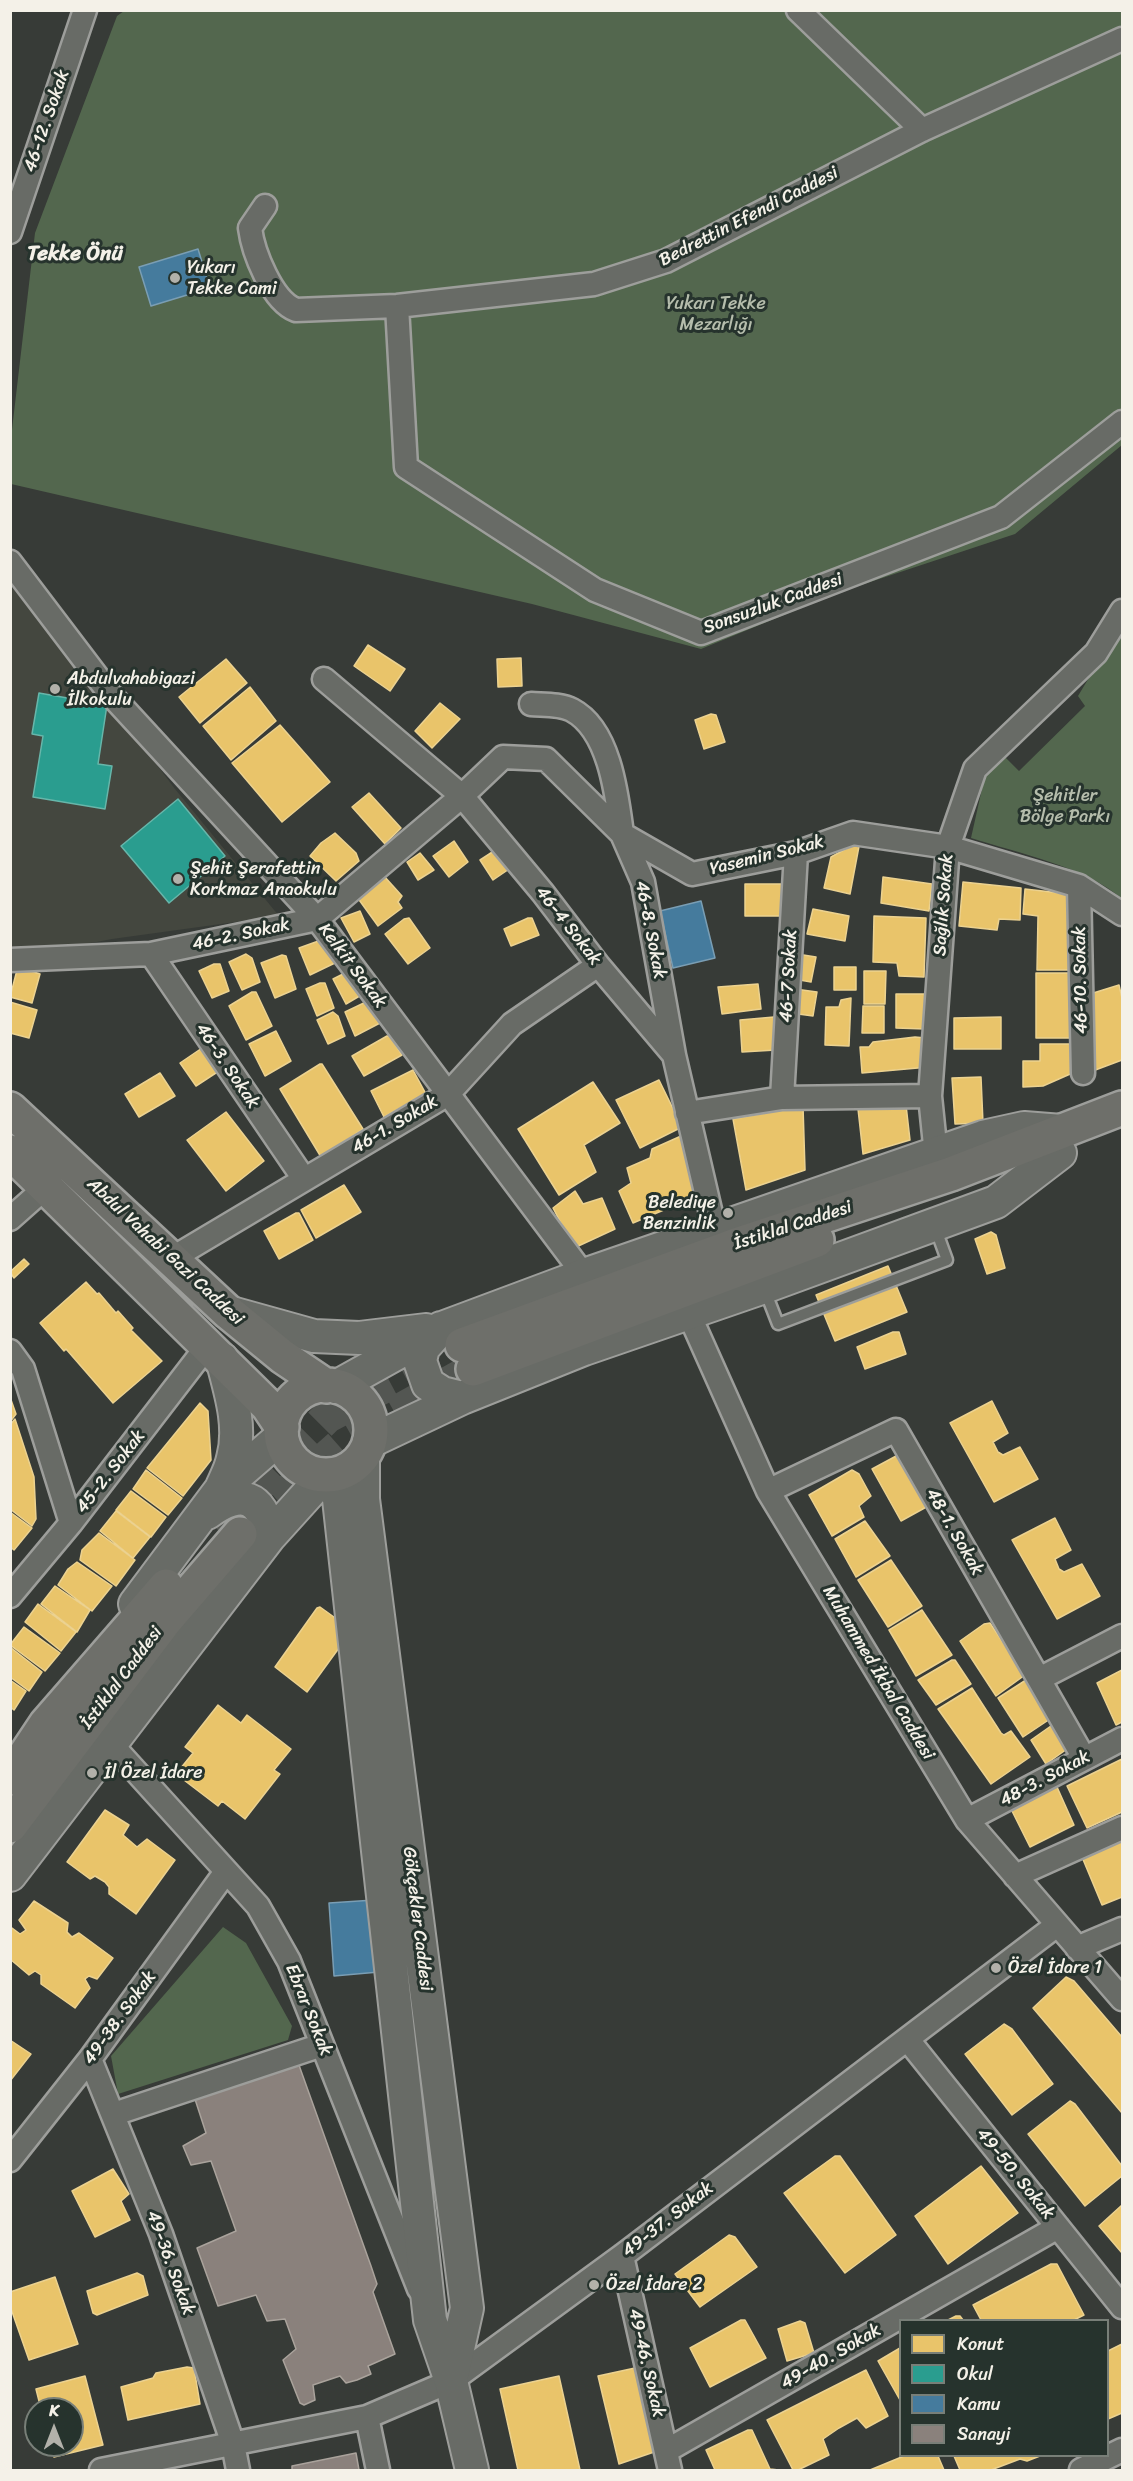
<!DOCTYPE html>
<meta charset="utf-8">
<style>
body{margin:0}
#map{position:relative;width:1133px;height:2481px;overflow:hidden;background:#373b37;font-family:Sriracha,sans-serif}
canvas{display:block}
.frame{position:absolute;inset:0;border:12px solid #f4f1e8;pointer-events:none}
.legend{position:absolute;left:899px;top:2319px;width:210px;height:138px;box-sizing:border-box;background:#26332d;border:2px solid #787f78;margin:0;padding:8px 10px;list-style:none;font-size:18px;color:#f4f1e8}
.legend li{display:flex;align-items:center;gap:12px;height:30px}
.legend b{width:30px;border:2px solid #787f78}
.north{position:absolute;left:24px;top:2397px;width:60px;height:60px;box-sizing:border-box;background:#26332d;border:2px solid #787f78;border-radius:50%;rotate:0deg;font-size:16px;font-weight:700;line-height:24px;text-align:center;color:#f4f1e8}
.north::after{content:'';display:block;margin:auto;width:21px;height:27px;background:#b2b1aa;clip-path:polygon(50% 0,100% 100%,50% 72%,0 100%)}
</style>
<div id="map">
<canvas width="1133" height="2481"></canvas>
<div class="frame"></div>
<ul class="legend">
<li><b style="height:16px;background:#e9c46a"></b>Konut</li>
<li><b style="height:16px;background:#2a9d8f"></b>Okul</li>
<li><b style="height:16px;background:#457b9d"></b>Kamu</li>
<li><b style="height:16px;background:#8a817c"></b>Sanayi</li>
</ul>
<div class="north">K</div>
</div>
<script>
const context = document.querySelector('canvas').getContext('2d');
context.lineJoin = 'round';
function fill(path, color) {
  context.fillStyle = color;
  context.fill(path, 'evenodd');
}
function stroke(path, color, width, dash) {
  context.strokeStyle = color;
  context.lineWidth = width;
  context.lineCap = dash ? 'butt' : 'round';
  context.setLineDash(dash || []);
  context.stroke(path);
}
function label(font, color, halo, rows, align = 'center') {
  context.font = font + ' Sriracha,sans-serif';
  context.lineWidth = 6;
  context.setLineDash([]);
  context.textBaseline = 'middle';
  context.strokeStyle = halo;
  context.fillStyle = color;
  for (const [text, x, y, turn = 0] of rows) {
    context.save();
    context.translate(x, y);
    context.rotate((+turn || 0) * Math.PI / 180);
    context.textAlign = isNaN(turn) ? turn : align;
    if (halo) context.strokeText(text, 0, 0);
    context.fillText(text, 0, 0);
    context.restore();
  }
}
const built = new Path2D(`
 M23,586L175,789L279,916L112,939L65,948L11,950L10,588Z`);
const green = new Path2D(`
 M124,11H1122V445L1015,534L840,592L701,649L532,604L11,484V438L35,233L117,16Z
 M1122,637V899C1087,867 1017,853 971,838L986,771L1004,756L1019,771L1085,706L1078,696L1096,666Z
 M223,1927L246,1943L292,2026L288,2040L118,2094L111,2056Z`);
const homes = new Path2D(`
 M368,645L405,669L390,691L354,666Z
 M521,658L522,686L498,687L497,659Z
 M226,659L247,683L200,723L179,697Z
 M250,687L276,721L231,760L203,726Z
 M440,703L460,719L432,748L415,731Z
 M711,714L716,715L725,742L704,749L695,720Z
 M280,725L330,782L282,822L232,763Z
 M369,793L401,828L385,844L352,807Z
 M335,833L356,853L359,861L336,881L310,856L321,843Z
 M454,841L468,862L449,877L433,856Z
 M860,841L850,894L824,888L831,857Z
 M500,847L515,865L493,880L480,860Z
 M420,853L434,870L418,880L407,862Z
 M384,876L402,896L398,902L402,908L378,926L357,897Z
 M883,877L932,884L929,911L881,903Z
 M963,882L1021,888L1020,920L999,919L997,930L959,926Z
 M745,884H788L787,916H745Z
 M1025,889L1078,895L1076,970H1037L1038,916L1023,914Z
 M813,909L849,916L845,941L807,934Z
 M360,911L370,934L354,942L341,918Z
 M874,916L926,918L924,977L899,976L897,963L873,962Z
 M409,918L430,948L408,964L385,934L404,919Z
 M528,918H532L539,935L511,946L504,929Z
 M324,939L337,962L310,975L299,948Z
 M246,954L252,958L260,982L242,990L229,962Z
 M797,954L816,957L811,982L794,979Z
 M282,955L286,956L296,989L275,998L261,963Z
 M214,964H220L229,991L212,998L199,971Z
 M834,967H856V990H834Z
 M22,968L40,974L32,1003L10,997L17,970Z
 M349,971L363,994L346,1004L333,979Z
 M864,971H886L885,1004H864Z
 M1036,973H1075L1073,1038H1036Z
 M320,983H325L334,1008L317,1016L306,989Z
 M758,984L761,1009L722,1014L718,987Z
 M1119,985L1122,998V1060L1090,1072V994Z
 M795,989L817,992L813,1016L791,1013Z
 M252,992H256L272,1026L246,1040L229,1006Z
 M896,994H926L925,1029L896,1028Z
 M851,998L849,1046L825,1045L826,1007H839L841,1000Z
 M368,1001L373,1005L380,1023L355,1036L345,1012Z
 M10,1002L37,1010L29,1038L10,1033Z
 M863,1006H884V1033H862Z
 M333,1012L338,1016L345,1036L328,1044L317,1020Z
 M774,1017L776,1050L742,1052L740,1020Z
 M1001,1017V1049H954V1018Z
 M276,1031L291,1061L265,1076L249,1044Z
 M387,1036H390L402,1055L364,1076L352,1056Z
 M915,1037L926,1038L929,1067L862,1073L860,1047H869L873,1042Z
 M1040,1044H1077V1071L1043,1086L1023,1087V1061H1040Z
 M205,1046L222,1069L196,1086L180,1063Z
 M320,1064H322L363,1129L321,1157L280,1089Z
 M413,1070L426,1094L384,1117L371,1091Z
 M160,1073L175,1096L139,1117L125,1094Z
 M981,1077L983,1123L955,1124L952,1078Z
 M659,1080L682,1127L640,1148L616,1100Z
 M593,1082L620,1123L584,1145L596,1172L559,1195L518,1129Z
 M906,1105L910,1140L863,1154L858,1109Z
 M803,1106L805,1170L746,1190L733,1119Z
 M226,1112L264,1161L226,1191L187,1140Z
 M690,1132L704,1193L633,1223L619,1191L631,1183L627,1168L650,1158L652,1149Z
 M344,1185L361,1212L316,1238L301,1210Z
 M575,1191L583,1204L602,1198L615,1229L574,1248L553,1208Z
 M296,1213H299L313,1240L279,1259L264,1231Z
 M991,1232L996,1235L1005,1268L987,1274L975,1239Z
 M24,1259L29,1264L14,1278L10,1272Z
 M888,1266L907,1312L835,1341L816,1295Z
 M86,1282L97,1294L99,1293L116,1313L118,1311L133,1328L131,1330L162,1361L113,1403L66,1349L64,1351L40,1323Z
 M893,1332H899L906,1354L865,1369L857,1347Z
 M10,1397L16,1414L10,1422Z
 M992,1401L1008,1433L993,1442L998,1452L1003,1455L1020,1447L1038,1479L994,1502L950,1423Z
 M200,1403L208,1411L211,1460L183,1496L147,1468Z
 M15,1419L34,1477L36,1519L32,1526L10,1509V1425Z
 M898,1455L930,1505L901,1521L872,1469Z
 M146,1470L182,1498L168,1515L133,1489Z
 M852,1470L859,1474L871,1496L859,1506L864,1517L832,1536L809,1495Z
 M131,1491L166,1517L151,1537L116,1510Z
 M116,1511L150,1537L133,1558L100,1531Z
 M10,1512L32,1528L14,1550L10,1547Z
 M1055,1518L1071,1550L1055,1559L1059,1569L1064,1572L1082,1564L1100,1596L1057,1619L1012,1540Z
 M865,1521L890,1556L856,1577L835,1539Z
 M99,1533L135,1560L116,1586L80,1560L82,1550Z
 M891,1560L922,1606L888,1627L858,1580Z
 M77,1562L112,1586L92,1611L58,1585L68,1569Z
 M55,1586L90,1610L77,1632L41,1604Z
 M38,1604L76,1632L61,1651L25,1622Z
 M320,1607L352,1630L307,1692L275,1667L317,1608Z
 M922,1610L952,1655L916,1676L889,1630Z
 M990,1623L1025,1675L996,1696L960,1641L984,1624Z
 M24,1627L60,1653L45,1671L10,1645Z
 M10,1647L42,1672L29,1691L10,1677Z
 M952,1660H955L971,1684L936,1705L918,1680Z
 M1122,1670V1722L1116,1725L1097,1683Z
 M10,1680L26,1691L14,1710L10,1707Z
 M1026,1680L1053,1717L1023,1737L998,1698Z
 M972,1688L1001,1733L1004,1735L1011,1731L1030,1757L991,1784L938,1709Z
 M218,1705L241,1723L247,1715L291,1749L274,1770L280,1774L245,1819L222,1801L218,1806L176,1774L193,1753L185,1747Z
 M1058,1721L1074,1744L1046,1764L1031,1740Z
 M1122,1759V1812L1087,1828L1067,1786Z
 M1054,1786L1057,1787L1074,1825L1030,1847L1010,1807Z
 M105,1810L129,1825L123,1835L137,1847L147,1839L175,1860L136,1914L109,1894V1887L105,1882L95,1876L90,1879L67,1862Z
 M1122,1826V1897L1102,1905L1077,1845Z
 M34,1901L68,1923L67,1932L72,1937L79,1933L113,1958L97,1979L89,1976L85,1979L90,1988L75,2008L41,1984V1975L35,1971L29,1975L10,1959V1930L12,1928L20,1934L26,1930L19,1920Z
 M1066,1977L1074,1981L1122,2037V2113L1033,2008Z
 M1004,2024L1012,2029L1053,2084L1012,2115L965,2054Z
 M10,2040L31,2054L10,2081Z
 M1070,2101L1075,2104L1122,2166V2176L1085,2206L1028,2134Z
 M835,2156H840L896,2235L845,2273L784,2193Z
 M981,2166L1018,2213L948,2264L915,2216Z
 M113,2169L129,2194L121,2201L130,2220L95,2237L72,2191Z
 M1122,2205V2253L1099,2226Z
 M729,2235L735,2237L757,2267L700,2307L675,2274Z
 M1051,2264H1057L1084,2315L1074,2320H981L973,2305Z
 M137,2273L143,2276L148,2295L97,2315L93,2313L87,2291Z
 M55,2277L78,2344L29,2360L10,2306V2292Z
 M956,2316H960L963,2320H948Z
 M741,2320H745L766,2358L710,2387L690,2348Z
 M800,2321L805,2323L814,2353L787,2361L778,2329Z
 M1122,2344V2413L1108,2419V2351Z
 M900,2348V2400L878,2361Z
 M187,2367L194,2368L200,2404L128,2420L121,2387L153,2378L156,2373Z
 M635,2368L660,2450L619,2464L598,2376Z
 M866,2370L888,2416L866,2428L857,2418L839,2428L823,2439L829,2455L798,2470H793L767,2420Z
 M85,2376L103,2445L54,2457L50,2445H72V2409H41L36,2389Z
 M559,2376L580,2470H518L500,2389Z
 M748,2430H752L770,2469L779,2470H715L706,2450Z
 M904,2456H938L944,2470H870Z
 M954,2456H1040L1027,2461L1020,2459L991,2470H960Z`);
const schools = new Path2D(`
 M39,693L107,705L98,764L112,766L105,809L33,797L43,736L32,734Z
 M178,799L225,856L169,903L121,846Z`);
const public = new Path2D(`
 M198,249L210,288L151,306L139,267Z
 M701,901L715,958L673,968L660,911Z
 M374,1900L379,1972L334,1976L329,1903Z`);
const industry = new Path2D(`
 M295,2054L371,2266L377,2284L373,2292L395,2354L368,2366L371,2374L357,2380L346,2383L340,2376L313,2385L315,2400L304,2405L300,2403L283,2360L296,2349L285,2319L267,2321L256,2295L218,2306L197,2248L236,2231L211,2161L191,2165L183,2146L206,2133L192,2090Z
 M356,2453L359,2470H292V2466Z`);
const primaryTunnel = new Path2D(`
 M216,1528L327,1417L462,1345
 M241,1533L345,1441L473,1369`);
const lane = new Path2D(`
 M764,1288L778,1324L947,1260L935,1227`);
const street = new Path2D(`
 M798,10L922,130
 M265,206L250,228C253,252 272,301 296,310L397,306L594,284L666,261L922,130L1122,39
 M10,232L85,10
 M397,306L406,467L595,590L701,633L1001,517L1122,422
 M10,562L111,695L317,919L584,1275
 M324,679L462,796L543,893L598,965L674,1055L715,1231
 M531,704C543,705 561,704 572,710C610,730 617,796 622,834L692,874L796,853L853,833L948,847L1079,886L1122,914
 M1079,886L1083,1073
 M151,954L304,1179
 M10,960L151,954L317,919L462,796L503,757L546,759L622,834L643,882L674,1055
 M782,1098L796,853
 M687,1113L782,1098L930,1096
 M936,1155L930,1096L948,847L975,769L1096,653L1122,611
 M10,1219L46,1187
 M171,1259L448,1094L512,1024L598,965
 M688,1312L768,1491L967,1820L1122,1999
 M10,1351L23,1369L71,1523
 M768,1491L896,1430L1084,1758
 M10,1596L71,1523L208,1345
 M1039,1679L1122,1636
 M111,1744L258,1906L289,1961L419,2289
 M967,1820L1122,1739
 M1015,1876L1122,1828
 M1077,1948L1122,1929
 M908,2040L1122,2307
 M90,2059L161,2234L233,2444L238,2470
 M114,2114L322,2045
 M10,2160L90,2059L225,1873
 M622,2256L670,2470
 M367,2417L378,2470
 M666,2451L1058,2227
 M101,2470L367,2417L451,2381L622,2256L1057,1925
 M1081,2470L1122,2450`);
const secondary = new Path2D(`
 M228,1312L314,1336L359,1338L426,1330
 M441,1328L423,1348L420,1361L428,1384L442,1393L462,1398
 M336,1387L442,1328L584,1275L983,1137L1024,1128L1062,1131
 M369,1442L462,1398L584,1349L764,1287L996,1202L1060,1153
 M363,1456V1499L467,2308L451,2380
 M331,1475L339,1499L430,2320L451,2381L472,2470
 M221,1489C225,1479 231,1469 233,1458C242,1426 230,1390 222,1359
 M207,1513C241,1488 263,1495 269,1537
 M135,1604L221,1489L282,1436
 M10,1875L269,1537L325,1475`);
const primary = new Path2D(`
 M10,1109L228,1312L283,1357L326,1386
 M10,1152L268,1406L282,1427
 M462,1345L736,1245L951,1174L1122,1108
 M473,1369L817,1240
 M281 1430a45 45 0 1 1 90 0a45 45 0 1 1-90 0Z
 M10,1778L46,1724L166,1586
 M10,1826L165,1621L240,1534`);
const markers = [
 [175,278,6,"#b2b1aa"],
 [55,689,6,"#b2b1aa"],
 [178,879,6,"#b2b1aa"],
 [728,1213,6,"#b2b1aa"],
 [92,1773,6,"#b2b1aa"],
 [996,1968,6,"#b2b1aa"],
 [594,2285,6,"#b2b1aa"]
];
const streetNames = [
 ["46-12. Sokak",47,121,-71],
 ["Bedrettin Efendi Caddesi",749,217,-27],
 ["Sonsuzluk Caddesi",773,604,-20],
 ["Yasemin Sokak",767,856,-14],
 ["Sağlık Sokak",944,905,-86],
 ["46-4 Sokak",568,926,52],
 ["46-8. Sokak",650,930,79],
 ["46-2. Sokak",241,935,-12],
 ["Kelkit Sokak",352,966,53],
 ["46-7 Sokak",789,976,-87],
 ["46-10. Sokak",1081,980,-91],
 ["46-3. Sokak",227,1066,56],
 ["46-1. Sokak",395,1125,-31],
 ["İstiklal Caddesi",793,1226,-18],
 ["Abdul Vahabi Gazi Caddesi",165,1252,43],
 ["45-2. Sokak",111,1472,-52],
 ["48-1. Sokak",954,1532,60],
 ["Muhammed İkbal Caddesi",878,1673,59],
 ["İstiklal Caddesi",122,1678,-53],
 ["48-3. Sokak",1045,1779,-28],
 ["Gökçekler Caddesi",417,1919,83],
 ["Ebrar Sokak",308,2010,68],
 ["49-38. Sokak",120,2018,-54],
 ["49-50. Sokak",1015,2174,51],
 ["49-37. Sokak",668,2220,-38],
 ["49-36. Sokak",170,2263,70],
 ["49-40. Sokak",831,2357,-30],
 ["49-46. Sokak",646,2363,77]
];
const poiNames = [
 ["Yukarı",187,268],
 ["Tekke Cami",187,289],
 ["Abdulvahabigazi",67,679],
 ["İlkokulu",67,700],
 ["Şehit Şerafettin",190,869],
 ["Korkmaz Anaokulu",190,890],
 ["Belediye",716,1203,"right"],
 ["Benzinlik",716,1224,"right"],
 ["İl Özel İdare",104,1773],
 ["Özel İdare 1",1008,1968],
 ["Özel İdare 2",606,2285]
];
const parkNames = [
 ["Yukarı Tekke",716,304],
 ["Mezarlığı",716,325],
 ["Şehitler",1065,796],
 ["Bölge Parkı",1065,817]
];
const quarterNames = [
 ["Tekke Önü",75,255]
];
fill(built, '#44473f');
fill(green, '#53674e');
fill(homes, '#e9c46a');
stroke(homes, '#ecd290', 1.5);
fill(schools, '#2a9d8f');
stroke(schools, '#67b6aa', 1.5);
fill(public, '#457b9d');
stroke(public, '#7a9eb4', 1.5);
fill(industry, '#8a817c');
stroke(industry, '#aaa39c', 1.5);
stroke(primaryTunnel, '#535652', 33, [33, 16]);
stroke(lane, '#9d9e9b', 15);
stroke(street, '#9d9e9b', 27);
stroke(secondary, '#9d9e9b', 36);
stroke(primary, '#9d9e9b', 38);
stroke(lane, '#686b66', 10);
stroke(street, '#686b66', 22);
stroke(secondary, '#686b66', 32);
stroke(primary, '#6e6f6a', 33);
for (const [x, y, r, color] of markers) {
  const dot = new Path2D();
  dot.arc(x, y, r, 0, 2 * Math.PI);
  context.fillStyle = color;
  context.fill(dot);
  stroke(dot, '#26332d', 2);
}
label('18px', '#f4f1e8', '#26332d', streetNames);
label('18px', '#f4f1e8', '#26332d', poiNames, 'left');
label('18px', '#b5bdac', '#26332d', parkNames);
label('bold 21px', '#f4f1e8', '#26332d', quarterNames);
</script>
